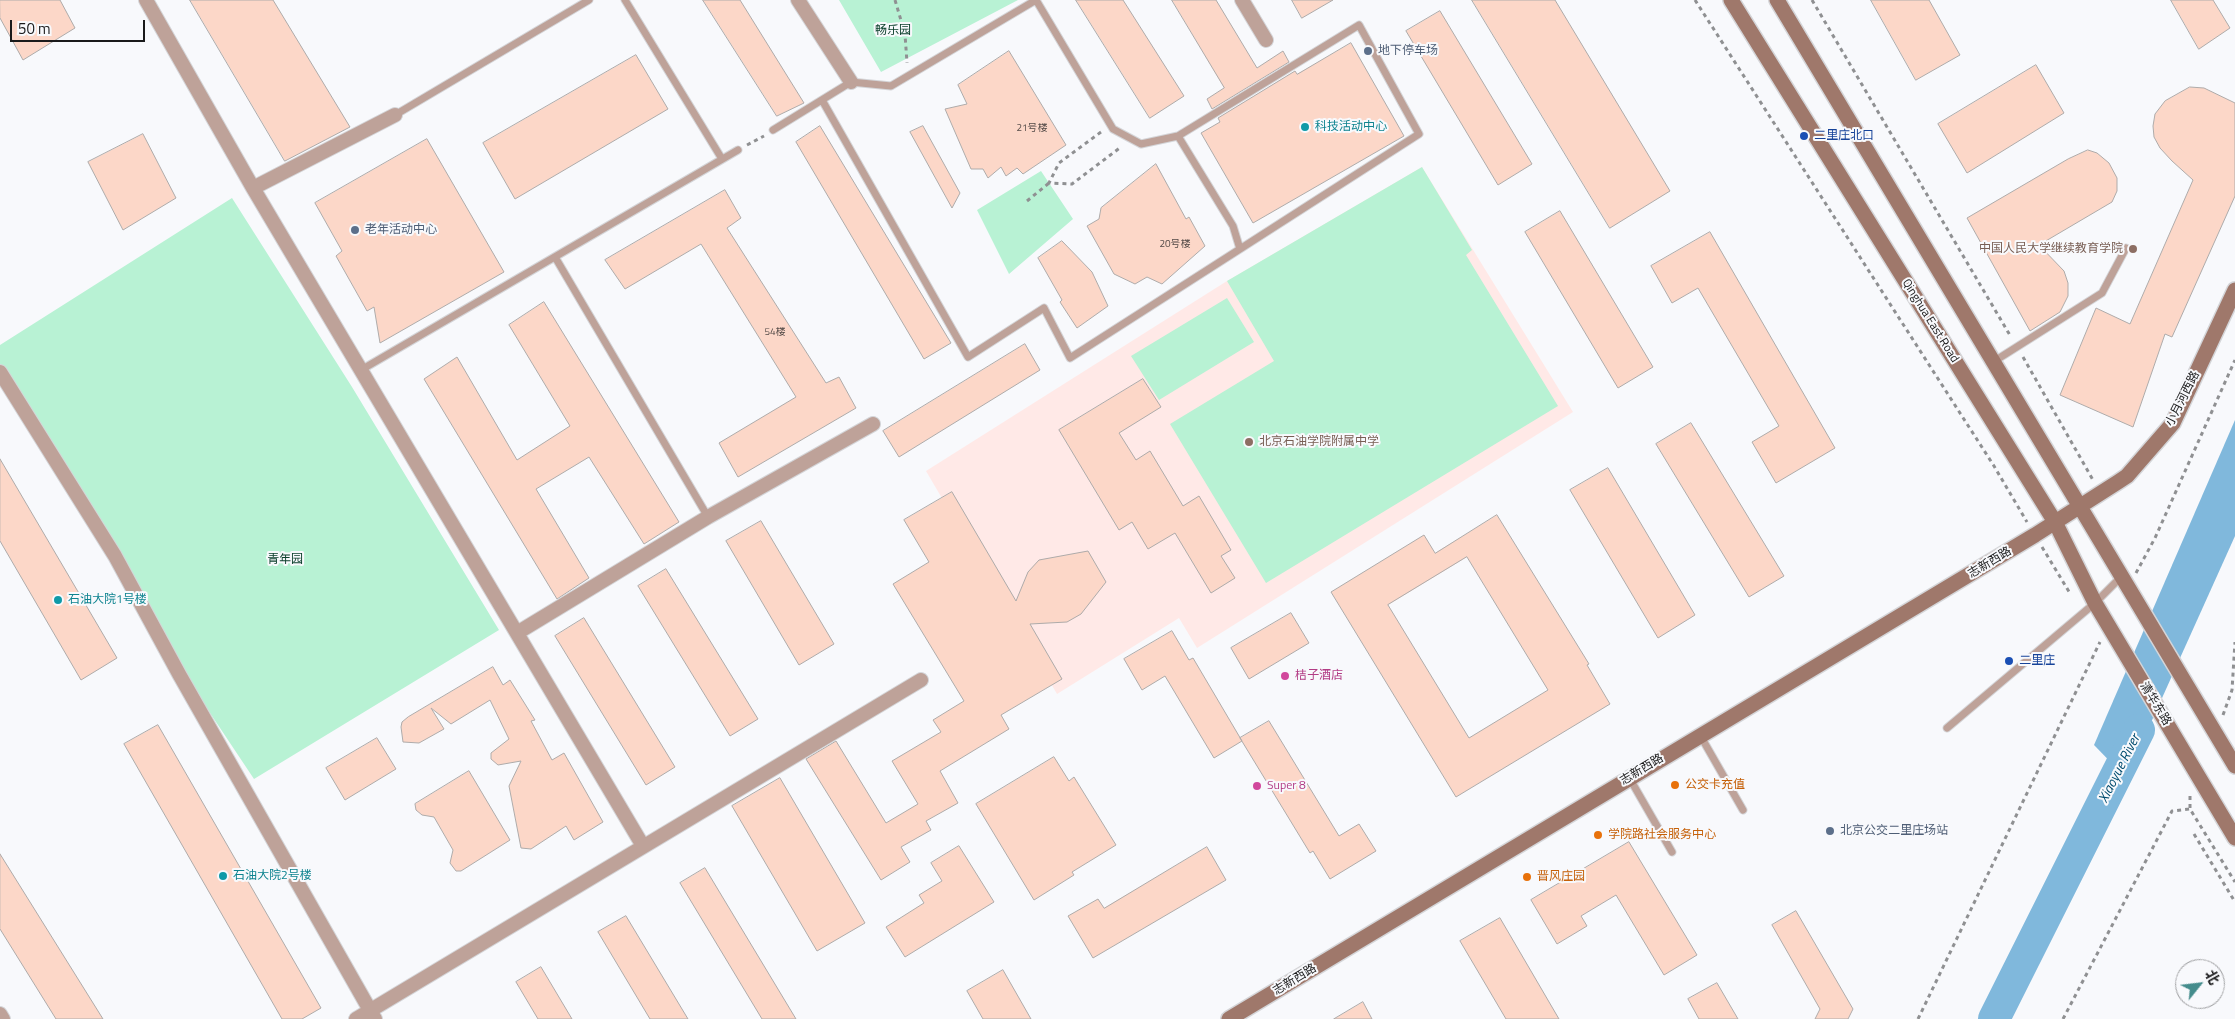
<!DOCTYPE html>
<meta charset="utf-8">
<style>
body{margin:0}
#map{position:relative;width:2235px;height:1019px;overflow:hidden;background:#f8f9fc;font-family:"Titillium Web","Noto Sans SC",sans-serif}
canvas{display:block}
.north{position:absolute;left:2175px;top:959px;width:50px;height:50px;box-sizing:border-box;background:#f8f9fc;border:1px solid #9fa0a2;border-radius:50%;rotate:61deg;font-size:14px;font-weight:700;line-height:20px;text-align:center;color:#1a1a1b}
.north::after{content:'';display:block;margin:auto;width:18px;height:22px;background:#448c8c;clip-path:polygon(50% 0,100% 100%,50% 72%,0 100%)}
.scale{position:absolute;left:10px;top:20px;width:135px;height:22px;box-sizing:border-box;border:2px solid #1a1a1b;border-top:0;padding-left:6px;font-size:15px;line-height:18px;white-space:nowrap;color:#1a1a1b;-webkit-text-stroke:4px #f8f9fc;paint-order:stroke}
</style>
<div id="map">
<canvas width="2235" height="1019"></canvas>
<div class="north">北</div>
<div class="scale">50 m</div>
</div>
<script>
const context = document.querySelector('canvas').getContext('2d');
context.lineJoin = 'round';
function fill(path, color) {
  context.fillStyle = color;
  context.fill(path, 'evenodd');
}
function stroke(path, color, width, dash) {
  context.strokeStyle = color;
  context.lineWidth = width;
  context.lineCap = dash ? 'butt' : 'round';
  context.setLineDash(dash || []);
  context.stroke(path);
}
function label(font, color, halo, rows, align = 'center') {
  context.font = font + ' "Titillium Web","Noto Sans SC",sans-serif';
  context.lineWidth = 4;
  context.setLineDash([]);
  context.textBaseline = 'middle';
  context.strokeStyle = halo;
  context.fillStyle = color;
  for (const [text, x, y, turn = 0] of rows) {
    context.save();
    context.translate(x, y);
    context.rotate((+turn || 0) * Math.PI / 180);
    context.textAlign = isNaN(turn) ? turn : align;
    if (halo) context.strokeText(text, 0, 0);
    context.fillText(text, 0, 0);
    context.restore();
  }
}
const education = new Path2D(`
 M1422,167L1573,412L1197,648L1179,618L1057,694L926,471L1227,281Z`);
const green = new Path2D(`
 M839,0H1018L881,72Z
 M1422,167L1472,250L1466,255L1558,406L1266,583L1170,424L1274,361L1227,281Z
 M1041,171L1073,219L1009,274L977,210Z
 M232,198L352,387L499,630L254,779L160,638L0,372V345Z
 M1227,298L1254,342L1159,400L1131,356Z`);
const water = new Path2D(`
 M2235,420V536L2126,778L2094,745Z`);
const river = new Path2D(`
 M1994,1019L2139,730`);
const building = new Path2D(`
 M0,0H60L75,28L23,60L0,18Z
 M190,0H273L350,127L285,161Z
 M703,0H740L804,103L777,116Z
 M1076,0H1123L1184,96L1150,118Z
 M1172,0H1216L1257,68L1283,51L1289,62L1212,109L1207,99L1224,88Z
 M1292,0H1333L1302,18Z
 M1472,0H1555L1670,191L1610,228Z
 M1871,0H1929L1960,55L1916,80Z
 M2171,0H2213L2230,28L2199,49Z
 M1440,11L1532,164L1498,185L1406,31Z
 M1351,43L1404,136L1253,223L1201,133L1220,122L1218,118L1295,71L1297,74Z
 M1009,51L1066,145L1023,174L1017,168L1006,176L1001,167L988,178L983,169H971L945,109L967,104L958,85Z
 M636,55L668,109L515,199L483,143Z
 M2036,65L2064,113L1967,173L1938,124Z
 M2190,87L2204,88L2235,103V196L2172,337L2165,334L2133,427L2060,395L2096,308L2130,324L2193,180L2172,161L2160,148L2154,137L2153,126L2155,114L2165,101Z
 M820,126L951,343L924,359L796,142Z
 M923,126L960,193L952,208L910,132Z
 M143,134L176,198L123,230L88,162Z
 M427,139L504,272L380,343L374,307L367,311L336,256L342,251L315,203Z
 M2088,150L2097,153L2109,163L2117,178V191L2112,202L2039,245L2064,271L2068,283V296L2060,312L2030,331L1967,218L2068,159Z
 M1156,164L1186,219L1189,217L1205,246L1162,284L1147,277L1135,284L1114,274L1087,226L1099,219L1101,208Z
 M725,190L741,218L727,228L826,383L839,377L856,408L738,477L719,443L796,397L701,244L625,289L605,260Z
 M1560,211L1653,367L1618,388L1525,232Z
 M1710,232L1835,448L1776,483L1752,442L1779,426L1698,288L1672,303L1651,266Z
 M1062,241L1092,272L1108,306L1077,328L1060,302L1062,300L1038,258Z
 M544,302L679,522L644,544L589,457L536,489L589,578L557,599L424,379L457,357L517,460L570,426L509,325Z
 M1025,344L1040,370L899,457L883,431Z
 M1143,379L1161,407L1119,433L1136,460L1150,451L1183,506L1199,496L1231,550L1221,556L1235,578L1211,593L1175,533L1148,549L1132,522L1119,530L1059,430Z
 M1691,423L1784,576L1749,597L1656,444Z
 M0,459L117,658L81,680L0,541Z
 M1608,468L1695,615L1658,638L1570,490Z
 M952,492L1016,601L1028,572L1039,560L1088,551L1106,582L1081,614L1067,622L1030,624L1062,679L1001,715L1009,729L940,771L958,803L926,821L931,830L901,847L910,862L881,880L806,759L836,741L886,823L918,804L892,761L941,732L933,720L964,701L893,584L929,562L904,520Z
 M1497,515L1589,664L1587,665L1610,704L1456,797L1331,592L1424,535L1435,553ZM1467,557L1548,690L1469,738L1388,605Z
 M761,521L834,644L799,665L726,541Z
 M666,569L758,719L730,736L638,586Z
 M1291,613L1309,643L1249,679L1231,648Z
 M584,618L675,767L646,785L555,636Z
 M1172,631L1189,660L1193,658L1242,741L1214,758L1165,676L1142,690L1124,659Z
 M493,667L503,685L510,680L535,720L531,721L552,760L564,753L603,822L574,840L566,826L531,849L521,848L509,786L521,761L498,765L491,759V753L509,739L490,700L451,724L431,708L444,729L419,743L403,742L401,727L402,722L408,717Z
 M1269,721L1339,836L1359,824L1376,851L1330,879L1313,851L1310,853L1240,738Z
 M158,725L321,1008L302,1019H282L124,744Z
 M377,738L396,769L345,800L326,768Z
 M1054,757L1069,781L1074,777L1116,845L1072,872L1074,875L1034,900L976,804Z
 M469,771L510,840L461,871H456L450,863L453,850L434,817L422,815L416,810L415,804Z
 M780,778L865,923L817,951L732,806Z
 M1629,842L1697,955L1664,975L1616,895L1581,916L1587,926L1557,944L1531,900Z
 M959,846L994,902L905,957L886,927L924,903L919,895L942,881L931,863Z
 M1207,847L1226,880L1093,958L1068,916L1098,899L1104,908Z
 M0,854L103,1019H56L0,929Z
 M705,868L796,1019H762L680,883Z
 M1796,911L1853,1009L1848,1019H1815L1820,1009L1772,925Z
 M626,916L688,1019H650L598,932Z
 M1500,918L1559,1019H1506L1460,941Z
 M541,967L572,1019H538L516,982Z
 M1003,970L1031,1019H983L967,991Z
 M1717,983L1738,1019H1699L1688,999Z
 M1363,1002L1372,1019H1334Z`);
const path = new Path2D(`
 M895,0L905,34L907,63
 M1695,0L1994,466L2027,522
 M1812,0L2011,337
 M1101,132L1059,163L1049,183L1072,184L1121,147
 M747,145L764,136
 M1027,201L1049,183
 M2023,357L2093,480
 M2042,547L2071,595
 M2136,573L2155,538L2235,360
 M2223,715L2232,690L2235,642
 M2190,796V809L2235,882
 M2194,834L2235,902
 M1918,1019L2100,642
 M2063,1019L2172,811L2190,809`);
const lane = new Path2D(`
 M625,0L722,159
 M822,100L968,357L1044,308L1070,358L1240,249L1233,226L1178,136L1141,144L1113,129L1036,0
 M395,115L589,0
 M773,130L851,82L891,86L1036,0
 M1178,136L1359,25L1419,134L1240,249
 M555,257L708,517
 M1993,362L2102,293L2126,248
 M361,370L738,150
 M1947,728L2095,603L2122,576
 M1700,735L1743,810
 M1630,779L1672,852`);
const street = new Path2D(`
 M146,0L253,188L643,846
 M798,0L851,82
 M1242,0L1266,40
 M253,188L395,115
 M0,372L115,556L179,674L375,1019
 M517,633L708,517L873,424
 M0,1014L3,1019
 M356,1019L921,680`);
const secondary = new Path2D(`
 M1731,0L2055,522L2095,603L2235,838
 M1777,0L2235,766
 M1229,1019L2035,535L2118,482L2127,476L2173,423L2235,290`);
const markers = [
 [1368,51,5,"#5c6f8a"],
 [1305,127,5,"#0f9aa8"],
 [1804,136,5,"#1a4fb4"],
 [355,230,5,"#5c6f8a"],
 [2133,249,5,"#8d6e63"],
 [1249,442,5,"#8d6e63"],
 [58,600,5,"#0f9aa8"],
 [2009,661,5,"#1a4fb4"],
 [1285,676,5,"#d1479c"],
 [1675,785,5,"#e8710a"],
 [1257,786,5,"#d1479c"],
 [1830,831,5,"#5c6f8a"],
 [1598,835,5,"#e8710a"],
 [223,876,5,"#0f9aa8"],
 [1527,877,5,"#e8710a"]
];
const numberNames = [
 ["21号楼",1032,129],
 ["20号楼",1175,245],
 ["54楼",775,333]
];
const parkNames = [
 ["畅乐园",893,31],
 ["青年园",285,560]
];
const serviceNames = [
 ["地下停车场",1378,51],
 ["老年活动中心",365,230],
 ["北京公交二里庄场站",1840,831]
];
const cultureNames = [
 ["科技活动中心",1315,127],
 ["石油大院1号楼",68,600],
 ["石油大院2号楼",233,876]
];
const transitNames = [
 ["二里庄北口",1814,136],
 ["二里庄",2019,661]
];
const educationNames = [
 ["中国人民大学继续教育学院",2123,249],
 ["北京石油学院附属中学",1259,442,"left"]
];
const streetNames = [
 ["Qinghua East Road",1930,321,58],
 ["小月河西路",2183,399,-63],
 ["志新西路",1990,563,-31],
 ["清华东路",2155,704,59],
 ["志新西路",1642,770,-31],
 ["志新西路",1295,980,-31]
];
const hotelNames = [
 ["桔子酒店",1295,676],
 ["Super 8",1267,786]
];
const foodNames = [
 ["公交卡充值",1685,785],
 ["学院路社会服务中心",1608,835],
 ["晋风庄园",1537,877]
];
const waterNames = [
 ["Xiaoyue River",2120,769,-63]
];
fill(education, '#ffe9e7');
fill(green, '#b8f2d4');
fill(water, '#80b8dc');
stroke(river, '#80b8dc', 32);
fill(building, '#fcd7c8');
stroke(building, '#aeabaa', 1);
stroke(lane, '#d4d5d8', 9);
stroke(street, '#d4d5d8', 16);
stroke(secondary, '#d4d5d8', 18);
stroke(path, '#8f9092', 3, [4, 4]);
stroke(lane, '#bea299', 7);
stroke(street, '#bea299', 14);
stroke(secondary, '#9f786b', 15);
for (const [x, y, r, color] of markers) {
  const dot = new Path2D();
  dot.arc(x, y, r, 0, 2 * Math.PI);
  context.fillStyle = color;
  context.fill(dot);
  stroke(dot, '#f8f9fc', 2);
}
label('10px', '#524946', null, numberNames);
label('12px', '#0c402c', '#f8f9fc', parkNames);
label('12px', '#4e5e75', '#f8f9fc', serviceNames, 'left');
label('12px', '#0d838f', '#f8f9fc', cultureNames, 'left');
label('12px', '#164399', '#f8f9fc', transitNames, 'left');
label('12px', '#785e54', '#f8f9fc', educationNames, 'right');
label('12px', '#1a1a1b', '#f8f9fc', streetNames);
label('12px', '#b23c85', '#f8f9fc', hotelNames, 'left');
label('12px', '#c56008', '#f8f9fc', foodNames, 'left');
label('italic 14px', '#004c6f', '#f8f9fc', waterNames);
</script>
